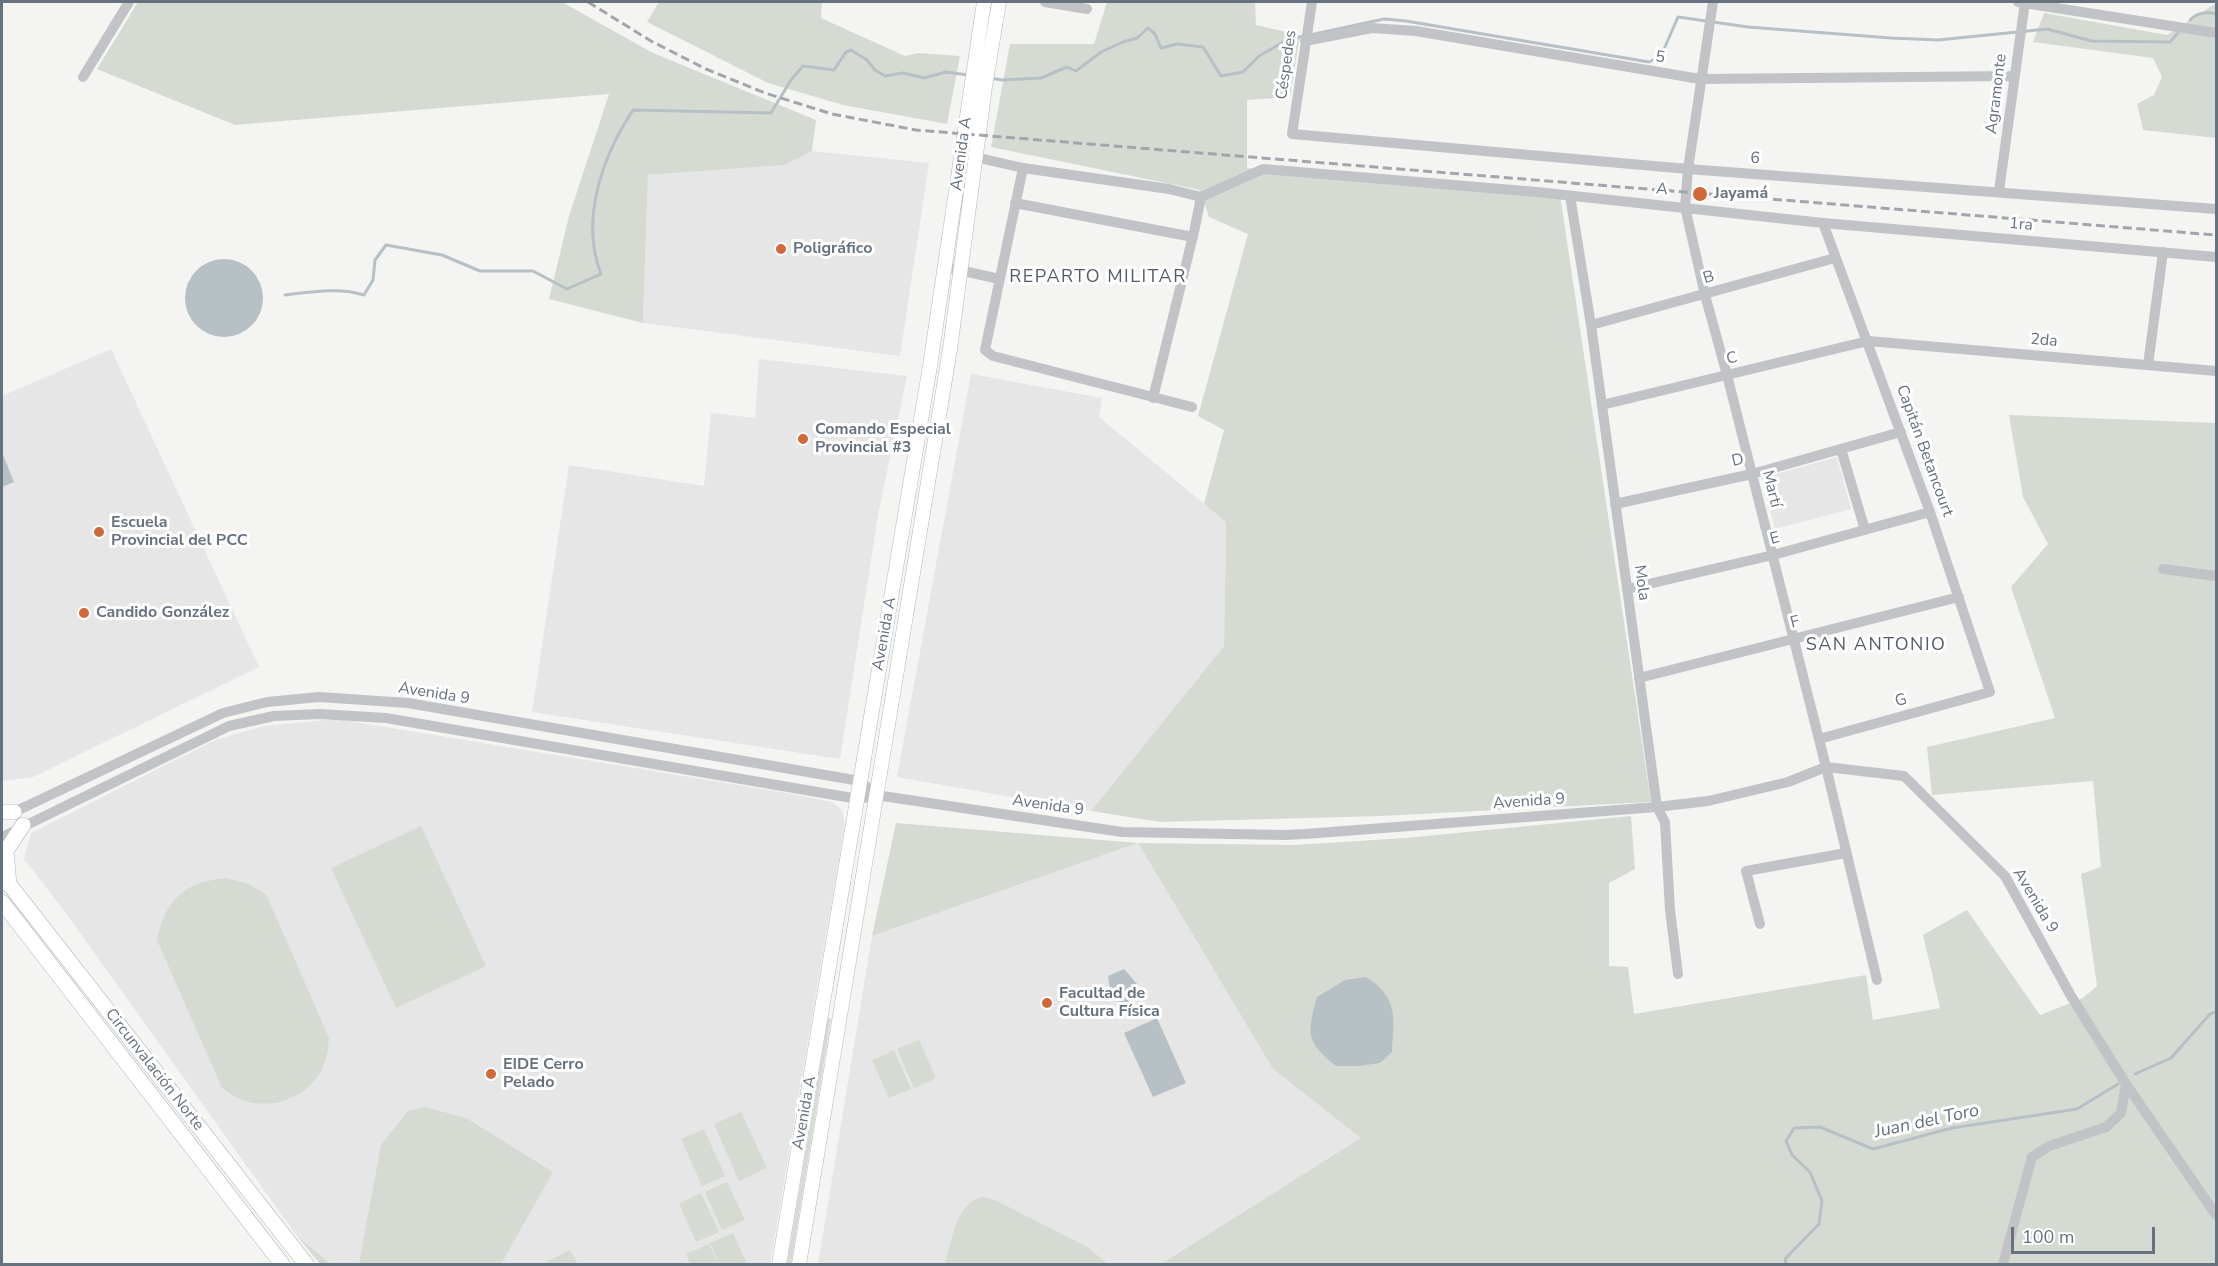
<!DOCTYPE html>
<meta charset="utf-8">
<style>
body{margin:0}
#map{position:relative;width:2218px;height:1266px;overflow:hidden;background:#f4f5f2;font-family:"Nunito Sans",sans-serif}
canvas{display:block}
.frame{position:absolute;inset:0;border:3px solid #67727f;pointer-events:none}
.scale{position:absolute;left:2011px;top:1227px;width:144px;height:27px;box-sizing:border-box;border:3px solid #67727f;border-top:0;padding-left:8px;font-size:18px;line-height:21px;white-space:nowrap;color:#67727f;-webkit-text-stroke:4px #fff;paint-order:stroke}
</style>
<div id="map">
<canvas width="2218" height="1266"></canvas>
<div class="frame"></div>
<div class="scale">100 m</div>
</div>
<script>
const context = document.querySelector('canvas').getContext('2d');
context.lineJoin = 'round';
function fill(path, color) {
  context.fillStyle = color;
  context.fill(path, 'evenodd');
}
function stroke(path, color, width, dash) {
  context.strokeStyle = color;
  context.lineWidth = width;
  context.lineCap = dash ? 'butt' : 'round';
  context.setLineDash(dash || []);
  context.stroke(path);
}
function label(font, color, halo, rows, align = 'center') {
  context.font = font + ' "Nunito Sans",sans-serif';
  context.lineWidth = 6;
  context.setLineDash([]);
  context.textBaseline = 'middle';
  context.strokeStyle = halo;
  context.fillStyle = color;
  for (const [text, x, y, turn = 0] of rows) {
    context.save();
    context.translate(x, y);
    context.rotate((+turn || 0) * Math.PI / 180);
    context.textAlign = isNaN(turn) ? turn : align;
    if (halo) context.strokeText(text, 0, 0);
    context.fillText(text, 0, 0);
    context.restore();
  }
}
const built = new Path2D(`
 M812,151L929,163L900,356L643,323L648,175L785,165Z
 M111,349L259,667L33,777L2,781V396Z
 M759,359L907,376L878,515L840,759L532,712L569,465L704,486L711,413L755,418Z
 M971,374L1102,398L1099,417L1226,522L1224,646L1091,811L897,777Z
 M1837,457L1851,509L1775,529L1762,478Z
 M337,719L787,793L832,802L842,810L845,823L770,1264H331L297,1236L65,912L24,859L31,833L215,740L264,726Z
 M1138,843L1273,1069L1362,1138L1161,1264H818L872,936Z`);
const green = new Path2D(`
 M138,2H562L653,53L816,120L812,151L785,165L648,175L643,323L549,299L569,216L609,94L235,125L97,69Z
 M659,2H822L821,18L905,56L918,53L960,56L947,124L843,105L768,83L647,22Z
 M1107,2H1255L1256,25L1300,35L1290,97L1247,100V168L1560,195L1651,802L1382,816L1160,822L1091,811L1224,646L1226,522L1204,504L1224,430L1198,416L1248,234L1209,217L1200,190L991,147L1010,44H1094Z
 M2216,3V138L2143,130L2137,104L2154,95L2162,77L2153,58L2033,42L2044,13L2167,35Z
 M2009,415L2216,423V1264H1161L1361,1138L1273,1069L1138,843L872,936L896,823L1138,843L1294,845L1405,838L1631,816L1635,869L1609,883V966L1628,967L1634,1014L1866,975L1873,1020L1940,1008L1923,935L1967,910L2040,1015L2083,998L2097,986L2081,874L2101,867L2093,781L1932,795L1927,747L2055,718L2011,587L2048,544L2023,497Z
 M421,826L486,966L396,1008L331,868Z
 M226,878L246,883L266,894L329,1038C328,1046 328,1054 325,1061C315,1095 274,1112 242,1100C235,1097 228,1092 222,1088L157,940C166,899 184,882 226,878Z
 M828,1018L831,1019L791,1264H787Z
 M919,1040L936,1078L914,1088L897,1049Z
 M894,1050L911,1089L889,1098L872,1060Z
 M425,1107L466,1118L553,1172L501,1264H359L381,1145L408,1111Z
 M741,1112L767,1168L739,1181L714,1124Z
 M704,1129L725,1176L702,1186L681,1139Z
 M727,1182L745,1220L722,1230L705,1192Z
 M701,1193L719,1232L696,1242L679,1204Z
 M982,1197L995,1200L1087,1247L1108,1264H945C952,1241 955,1204 982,1197Z
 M733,1233L747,1264H719L710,1243Z
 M297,1236L331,1264H320Z
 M709,1244L718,1264H690L686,1254Z
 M570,1250L578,1264H543Z`);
const water = new Path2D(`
 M185 298a39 39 0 1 1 78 0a39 39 0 1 1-78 0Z
 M2,452L14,482L2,487Z
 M1124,969L1138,985L1136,1000L1124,1005L1111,997L1108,976Z
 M1366,977C1399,998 1394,1018 1392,1052L1380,1063L1358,1066H1336C1305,1041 1307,1033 1317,997L1345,980Z
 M1157,1018L1186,1083L1153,1097L1124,1033Z`);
const stream = new Path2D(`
 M2190,20C2197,13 2207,11 2216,14
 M1310,35L1384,19L1406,21L1649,62L1661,56L1678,17L1748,27L1891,38L1938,40L2047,29L2092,41L2170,42L2178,33
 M990,78L1002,80L1041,78L1067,67L1076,71L1101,52L1123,42L1137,38L1148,28L1155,34L1161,48L1177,44L1203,47L1221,76L1243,72L1259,56L1287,40L1304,36
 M285,295C311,292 339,287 364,295L373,280L375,260L386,245L442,255L480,271H533L567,289L601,274C580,220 602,157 633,110L771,113L791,80L803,66L834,70L846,52L851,50L867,60L875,70L885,76L903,73L924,78L946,72L968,75
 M2135,1074L2171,1058L2210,1014L2216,1012
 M1786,1264L1785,1259L1819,1224L1822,1201L1810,1172L1792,1155L1786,1141L1794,1128L1820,1127L1873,1149L1952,1128L2077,1109L2118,1084`);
const minor = new Path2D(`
 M1045,2L1087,9
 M1312,2L1292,134L1688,169L2216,209
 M1713,2L1688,169L1685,207L1705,295L1727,375L1826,767L1877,980
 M2018,2L2216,33
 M1305,41L1372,28L1416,31L1700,79L2015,76
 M83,77L129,2
 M975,157L1023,168L1169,189L1201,197L1263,169L1537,192L1823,223L2216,257
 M1023,168L985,350L993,356L1192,407
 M1999,191L2025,2
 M1570,196L1591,325L1657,807L1665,822L1670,910L1678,974
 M1015,203L1193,237
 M946,267L999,279
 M1591,325L1835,258
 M2148,365L2163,252
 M1153,398L1194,232L1201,197
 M1602,405L1868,341L2216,371
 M1841,449L1865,530
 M1615,504L1752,474L1901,432
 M2163,569L2216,576
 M1627,589L1773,555L1930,512
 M1639,678L1959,597
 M1819,739L1990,692L1930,512L1823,223
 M10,814L223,713L267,702L319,697L408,703L860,781L876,795
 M2,837L229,726L274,716L320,714L386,718L858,799L876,795L1122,832L1285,835L1305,834L1657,807L1708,801L1788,782L1826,767L1904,776L2005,876L2071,996L2126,1084L2216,1215
 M1760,924L1746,871L1846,853
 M2003,1264L2032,1157L2049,1146L2106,1127L2121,1113L2126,1084`);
const major = new Path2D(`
 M779,1264L930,366L984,2
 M799,1264L950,349L985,87L999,2`);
const highway = new Path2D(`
 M2,812H14
 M2,875L306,1264
 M9,885L6,851L23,825
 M2,902L282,1264`);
const rail = new Path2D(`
 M588,2L651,41L706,69L765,93L832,114L916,130L2216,235`);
const markers = [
 [1700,194,8,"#d06837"],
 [781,249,6,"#d06837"],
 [803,439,6,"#d06837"],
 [99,532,6,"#d06837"],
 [84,613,6,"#d06837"],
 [1047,1003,6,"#d06837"],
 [491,1074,6,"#d06837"]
];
const streetNames = [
 ["5",1660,58,9],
 ["Céspedes",1287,65,-82],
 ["Agramonte",1997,94,-83],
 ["Avenida A",962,154,-82],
 ["6",1755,159,4],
 ["A",1662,190,6],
 ["1ra",2021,225,5],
 ["B",1709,278,-16],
 ["2da",2044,341,5],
 ["C",1732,359,-14],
 ["Capitán Betancourt",1924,451,70],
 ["D",1738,461,-13],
 ["Martí",1771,489,76],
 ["E",1775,539,-15],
 ["Mola",1641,583,82],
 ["F",1795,623,-14],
 ["Avenida A",885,634,-80],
 ["Avenida 9",434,694,9],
 ["G",1901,701,-15],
 ["Avenida 9",1529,802,-4],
 ["Avenida 9",1048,806,8],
 ["Avenida 9",2035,901,59],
 ["Circunvalación Norte",154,1070,52],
 ["Avenida A",805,1113,-80]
];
const poiNames = [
 ["Jayamá",1714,194],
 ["Poligráfico",793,249],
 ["Comando Especial",815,430],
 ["Provincial #3",815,448],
 ["Escuela",111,523],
 ["Provincial del PCC",111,541],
 ["Candido González",96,613],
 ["Facultad de",1059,994],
 ["Cultura Física",1059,1012],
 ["EIDE Cerro",503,1065],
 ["Pelado",503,1083]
];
const neighbourhoodNames = [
 ["REPARTO MILITAR",1098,278],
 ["SAN ANTONIO",1876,646]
];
const waterNames = [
 ["Juan del Toro",1927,1122,-12]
];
fill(built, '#e5e6e5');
fill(green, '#d5dbd3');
fill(water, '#b7c0c5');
stroke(stream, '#b7c0c5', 3);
stroke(major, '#b2b5b9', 15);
stroke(highway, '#b3b6b9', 16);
stroke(minor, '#c1c3c6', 10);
stroke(major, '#fff', 14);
stroke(highway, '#fff', 15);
stroke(rail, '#a2a6ab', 3, [9, 4.5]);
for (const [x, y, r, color] of markers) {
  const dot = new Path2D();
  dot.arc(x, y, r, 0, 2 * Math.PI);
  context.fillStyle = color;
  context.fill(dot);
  stroke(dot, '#fff', 2);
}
label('16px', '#67727f', '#fff', streetNames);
label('bold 16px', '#67727f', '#fff', poiNames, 'left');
context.letterSpacing = '1.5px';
label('18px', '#545c65', '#fff', neighbourhoodNames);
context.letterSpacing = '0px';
label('italic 18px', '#63737c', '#fff', waterNames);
</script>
